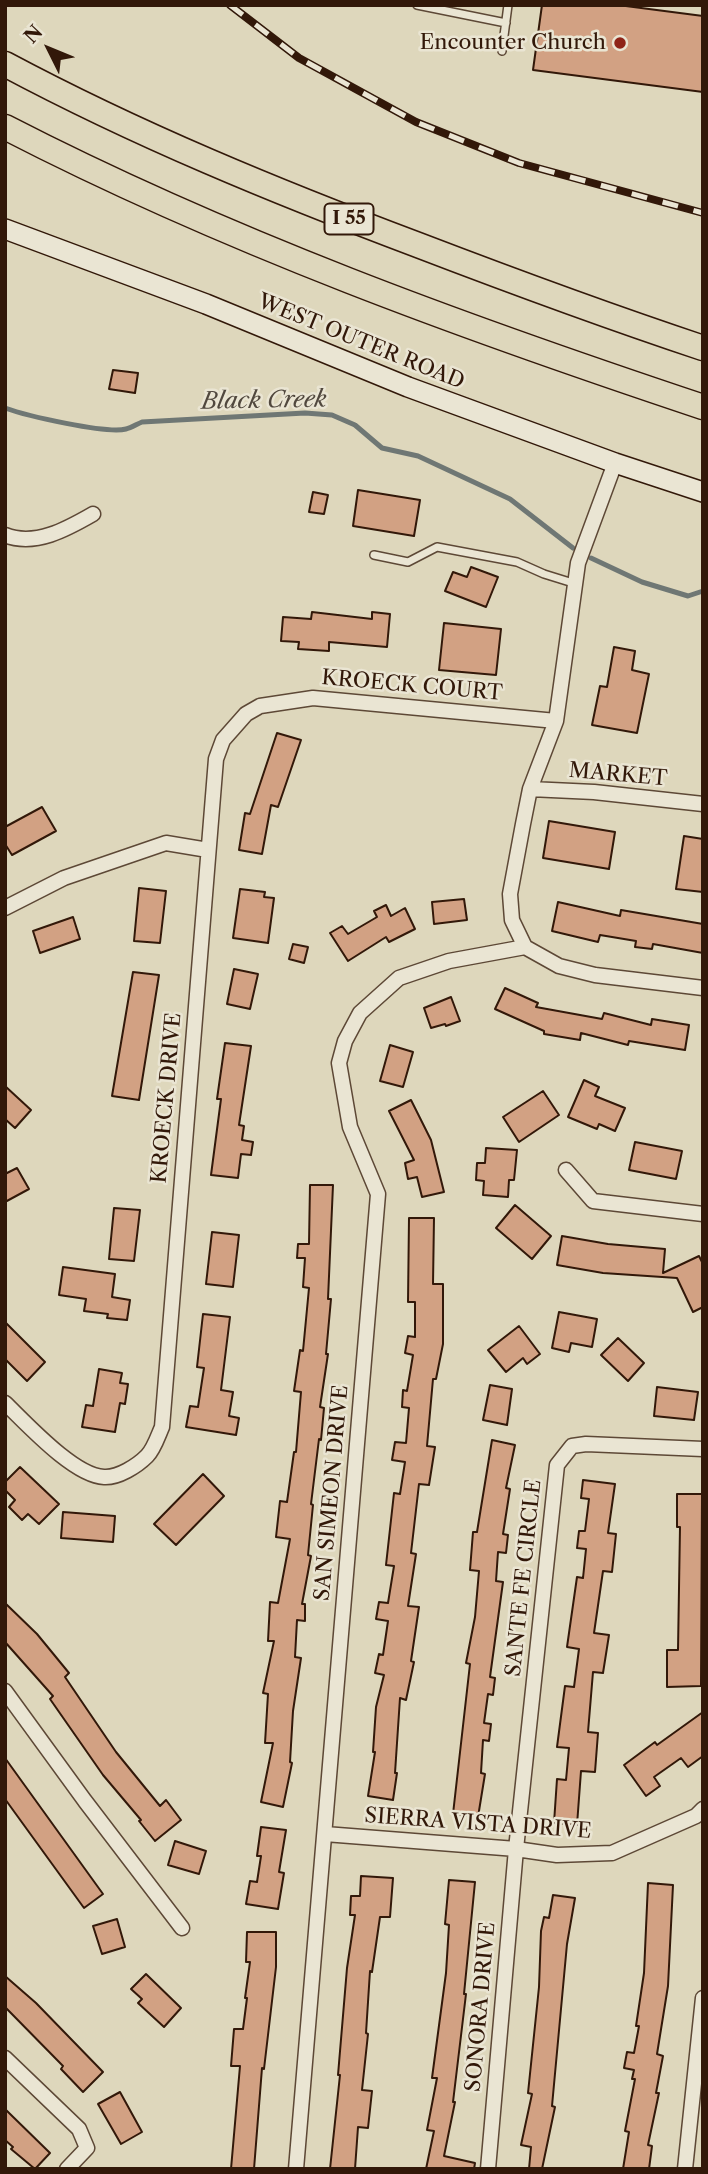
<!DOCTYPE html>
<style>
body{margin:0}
#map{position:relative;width:708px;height:2174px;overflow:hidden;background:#ded7bc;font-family:"Libre Caslon Text",serif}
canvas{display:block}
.frame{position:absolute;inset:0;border:7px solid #321809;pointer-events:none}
.north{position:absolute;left:14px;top:14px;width:70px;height:70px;-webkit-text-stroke:5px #eae5d3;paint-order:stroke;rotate:313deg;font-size:19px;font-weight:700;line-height:28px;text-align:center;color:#321809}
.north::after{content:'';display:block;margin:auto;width:24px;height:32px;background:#321809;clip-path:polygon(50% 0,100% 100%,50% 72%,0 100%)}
</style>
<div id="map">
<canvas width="708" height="2174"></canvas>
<div class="frame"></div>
<div class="north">N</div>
</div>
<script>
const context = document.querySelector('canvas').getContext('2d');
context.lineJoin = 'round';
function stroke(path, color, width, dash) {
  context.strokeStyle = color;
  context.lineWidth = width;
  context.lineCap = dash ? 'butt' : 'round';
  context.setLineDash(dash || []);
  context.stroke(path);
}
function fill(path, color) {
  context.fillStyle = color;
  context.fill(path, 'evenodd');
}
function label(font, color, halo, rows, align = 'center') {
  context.font = font + ' "Libre Caslon Text",serif';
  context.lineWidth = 5;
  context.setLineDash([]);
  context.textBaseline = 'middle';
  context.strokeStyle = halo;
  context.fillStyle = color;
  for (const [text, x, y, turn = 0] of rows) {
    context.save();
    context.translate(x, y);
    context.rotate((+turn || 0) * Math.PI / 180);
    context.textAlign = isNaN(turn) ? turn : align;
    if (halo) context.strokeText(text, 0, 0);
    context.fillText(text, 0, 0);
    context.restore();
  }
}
const stream = new Path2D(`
 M5,408C27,416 106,434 126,429C131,428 137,424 142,422L305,413L332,415L355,425L382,448L418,456L510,499L573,548
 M591,558L642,582L688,596L703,591`);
const building = new Path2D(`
 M542,5H618L703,16V92L533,70Z
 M113,370L138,373L135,393L109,389Z
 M358,490L420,500L414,536L353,526Z
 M313,492L328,495L324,514L309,512Z
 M471,567L498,577L486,607L445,591L453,572L467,577Z
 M312,612L372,619V612L390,614L387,647L329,642V651L298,649L299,642L281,641L283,617L311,619Z
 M444,623L501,629L496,675L439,670Z
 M614,647L635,651L632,670L649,674L637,733L592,725L600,686L607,687Z
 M277,733L301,740L278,807L271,805L262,854L239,850L245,813L250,814Z
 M42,807L56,831L12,855L5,844V827Z
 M549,821L615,832L609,869L543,858Z
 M684,836L703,839V892L676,889Z
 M139,888L166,891L160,943L134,941Z
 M240,889L265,892L264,897L274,898L268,943L233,938Z
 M464,899L467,920L434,924L432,902Z
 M558,902L620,916L621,910L703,924V953L653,944L652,949L635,947L636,941L600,935L598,942L552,931Z
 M386,905L391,916L405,908L415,929L389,942L386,937L348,961L330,933L342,926L348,934L377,917L374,911Z
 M73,917L80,939L40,953L33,931Z
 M293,944L308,947L304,963L289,959Z
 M234,969L258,974L250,1009L227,1004Z
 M133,972L159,975L139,1100L112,1096Z
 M505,988L538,1003L536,1007L602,1019L604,1013L651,1025L652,1019L689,1025L685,1050L629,1041L628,1045L581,1033L580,1040L544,1034V1031L495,1009Z
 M451,997L460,1021L446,1026L445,1024L431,1028L424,1008Z
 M225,1043L251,1046L239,1125L244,1126L242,1140L253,1142L251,1155L241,1154L238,1178L211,1175L221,1099H217Z
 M390,1045L413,1052L403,1087L380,1081Z
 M584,1080L599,1087L595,1096L625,1108L615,1131L599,1124L597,1129L568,1117Z
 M5,1086L31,1110L15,1128L5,1119Z
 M543,1091L559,1115L519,1142L503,1117Z
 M411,1100L431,1140L444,1192L422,1197L417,1177L408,1179L405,1163L414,1160L389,1111Z
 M635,1142L682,1151L676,1179L629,1170Z
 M486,1148L517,1150L514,1180H509L508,1197L483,1195L484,1181L476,1180L477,1163H485Z
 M17,1168L29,1189L5,1202V1174Z
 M310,1185H333L328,1299H331L326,1354H328L320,1407L324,1408L321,1440L319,1439L311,1504L313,1505L308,1555L311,1556L302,1604H305V1621L297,1620L295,1657L301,1658L293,1711L290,1762L292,1763L283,1807L261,1802L273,1743H265L268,1694L263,1693L274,1641H268L270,1602L278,1603L290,1539L276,1537L280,1501L287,1502L294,1452H296L301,1392L294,1391L300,1350L303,1351L309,1288L303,1287L305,1258H297L298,1244H309Z
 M515,1205L551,1236L532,1259L496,1228Z
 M114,1208L140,1210L134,1261L109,1259Z
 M409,1218H434L433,1284H443V1344L436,1379H433L427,1446L435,1447L429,1485L419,1484L411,1553L416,1554L408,1606L419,1607L411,1661L414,1662L406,1700L400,1698L395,1773H397L393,1800L368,1796L375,1752H373L376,1707L384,1675L375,1673L379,1654L383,1655L388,1621L376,1619L379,1602L388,1603L394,1566L386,1565L394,1493L400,1494L405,1462L392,1460L395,1442L406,1443L409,1408L402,1407L403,1390L407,1391L413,1355L405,1353L408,1336L415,1337V1302H408Z
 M212,1232L239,1235L233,1287L206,1284Z
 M562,1236L608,1244L665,1249L663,1273L699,1256L703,1264V1307L693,1312L677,1278L603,1273L557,1265Z
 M63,1267L115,1274L112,1297L130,1300L127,1320L107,1318L108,1314L84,1311L86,1299L59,1295Z
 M559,1312L597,1319L592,1347L571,1343L569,1352L552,1348Z
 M203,1314L230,1317L221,1390L233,1392L229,1416L239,1418L236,1435L186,1427L190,1406L198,1407L204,1368L197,1367Z
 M5,1322L45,1362L27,1381L5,1359Z
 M519,1326L540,1354L527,1364L523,1358L506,1372L488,1350Z
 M618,1338L644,1363L628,1381L601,1355Z
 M99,1369L122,1373L120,1383L128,1384L125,1404L120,1403L115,1432L82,1427L86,1405L93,1406Z
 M490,1385L512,1389L507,1425L483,1420Z
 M657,1387L698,1392L694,1420L654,1416Z
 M492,1440L515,1445L506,1488L510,1489L503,1534L508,1535L506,1553L498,1552L496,1581L503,1582L490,1677L495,1678L493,1695L488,1694L484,1723L491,1724L489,1741L483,1740L481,1773L485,1774L478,1817L453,1814L470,1664L466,1663L475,1617L479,1571L470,1570L473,1532H477Z
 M20,1467L59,1504L39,1524L28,1514L22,1520L9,1507L15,1500L5,1490V1482Z
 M203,1474L224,1496L176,1545L154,1524Z
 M583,1480L615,1484L608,1533L616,1534L612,1572L603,1571L594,1633L609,1635L603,1673L593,1672L588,1732L598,1733L595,1772L581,1771L577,1825L554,1823L557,1779L566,1780L569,1748L557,1747L565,1686L574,1687L579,1649L567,1647L577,1577L583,1578L586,1549L577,1548L579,1531H585L589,1499L581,1498Z
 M677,1494H702L701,1686L667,1687V1650H678L680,1527H677Z
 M63,1512L115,1516L113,1542L61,1538Z
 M5,1603L37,1634L69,1673L65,1677L116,1752L160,1806L166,1800L181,1820L155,1841L139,1821L141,1820L103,1775L50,1699L53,1696L5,1642Z
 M703,1712V1756L688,1767L681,1758L654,1777L660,1786L646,1796L624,1765L655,1742L657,1745Z
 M5,1758L103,1894L84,1908L5,1799Z
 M261,1827L286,1830L279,1872L284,1873L278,1909L246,1904L250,1881L257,1882L261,1856H257Z
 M175,1841L206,1851L199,1874L168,1865Z
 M361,1876L393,1878L390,1917H380L372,1972L370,1971L366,2033L368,2034L362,2090L372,2091L368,2128L358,2127L355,2169H330L340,2075H338L347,1968L355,1915H350L351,1896H360Z
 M449,1880L475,1882L464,1994H466L453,2102H455L444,2156L475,2163L474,2169H426L434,2131L427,2130L437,2078H432L446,1973L449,1925L445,1924Z
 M648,1883L673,1885L668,1986L657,2054L663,2056L656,2093H659L648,2145L652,2146L649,2169H623L629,2132L625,2131L635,2079H632L634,2070L624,2068L627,2052L634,2053L639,2026H636L644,1973Z
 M553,1895L575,1898L567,1944L552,2106L555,2107L542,2169H529L531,2147L521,2145L532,2094L528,2093L539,1987L541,1931L544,1917L549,1918Z
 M117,1919L125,1947L102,1954L93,1926Z
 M247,1932H276V1967L264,2069L262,2068L254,2169H231L240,2066H231L234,2029H243L247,1998H245L250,1962H246Z
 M146,1974L181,2008L164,2027L138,2003L142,1999L131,1989Z
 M5,1976L36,2003L103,2072L83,2092L61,2069L63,2066L5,2007Z
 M120,2092L142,2132L121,2144L98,2104Z
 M5,2109L50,2153L35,2169L11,2149L13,2147L5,2140Z`);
const lane = new Path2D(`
 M417,5L506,23
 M502,51L508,5
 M374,555L408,562L437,547L517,562L544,574L573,583`);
const street = new Path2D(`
 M5,535C35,547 67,529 93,514
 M530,789L594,792L703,804
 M5,908L64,878L166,843L208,850
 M525,947L512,920L510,894L523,824L530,789L556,721L578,563L615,463
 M525,947L559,966L595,975L703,988
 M566,1170L593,1201L703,1214
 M5,1403C26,1423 74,1476 104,1477C118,1478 137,1466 147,1456C154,1449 158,1436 162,1427L216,759L223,740L246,714L260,706L313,698L556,721
 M5,1691L85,1801L182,1928
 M325,1834L516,1849L557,1855L612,1853L696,1816L703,1809
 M5,2058L79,2129L87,2148L67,2169
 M296,2169L378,1194L350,1127L339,1063L345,1041L360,1013L399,978L449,961L525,947
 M488,2169L516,1849L557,1465L572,1446L586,1444L703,1449
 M685,2169L703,1998`);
const secondary = new Path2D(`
 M5,229L206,304L408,387L615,463L703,492`);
const highway = new Path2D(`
 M5,64C138,135 277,192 418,245C512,281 607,316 703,348
 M5,127C228,242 466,328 703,407`);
const rail = new Path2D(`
 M230,5L299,58L416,122L519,163L703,213`);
const markers = [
 [620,43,7,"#8f2418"]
];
const shields = [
 [349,219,49]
];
const shieldNames = [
 ["I 55",349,219]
];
const poiNames = [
 ["Encounter Church",606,43]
];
const streetNames = [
 ["WEST OUTER ROAD",361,342,22],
 ["KROECK COURT",412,686,5],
 ["MARKET",618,775,5],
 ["KROECK DRIVE",167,1098,-85],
 ["SAN SIMEON DRIVE",332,1493,-85],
 ["SANTE FE CIRCLE",524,1578,-84],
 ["SIERRA VISTA DRIVE",478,1824,4],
 ["SONORA DRIVE",481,2007,-85]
];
const waterNames = [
 ["Black Creek",264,401,-1]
];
stroke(stream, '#6f7774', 5);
fill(building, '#d2a183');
stroke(building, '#321809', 2);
stroke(lane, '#5d4836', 10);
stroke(street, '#5d4836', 17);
stroke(secondary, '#321809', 22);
stroke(highway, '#321809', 27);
stroke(lane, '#eae5d3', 7);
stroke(street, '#eae5d3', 14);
stroke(secondary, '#eae5d3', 19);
stroke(highway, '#ded7bc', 24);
stroke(rail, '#321809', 8);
stroke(rail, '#eae5d3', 5, [16]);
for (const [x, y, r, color] of markers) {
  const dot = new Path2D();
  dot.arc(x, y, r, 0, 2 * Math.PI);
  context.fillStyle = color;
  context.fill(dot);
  stroke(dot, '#eae5d3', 2.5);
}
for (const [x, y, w] of shields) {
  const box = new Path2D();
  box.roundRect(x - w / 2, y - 15.5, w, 31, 5);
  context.fillStyle = '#eae5d3';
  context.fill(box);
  stroke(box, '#321809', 2);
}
label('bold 19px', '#321809', null, shieldNames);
label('21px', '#321809', '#eae5d3', poiNames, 'right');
label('21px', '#321809', '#eae5d3', streetNames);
label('italic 23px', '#51483e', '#eae5d3', waterNames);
</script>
